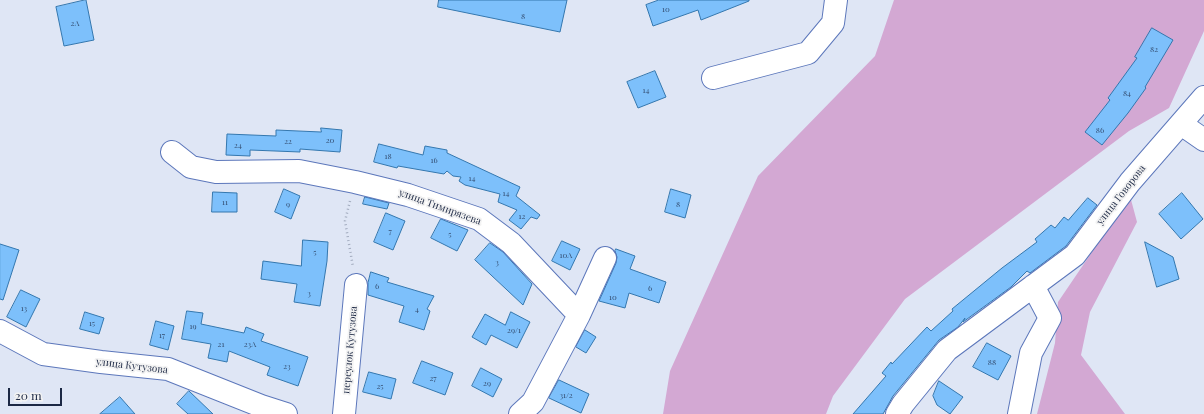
<!DOCTYPE html>
<meta charset="utf-8">
<style>
body{margin:0}
#map{position:relative;width:1204px;height:414px;overflow:hidden;background:#dfe6f5;font-family:"Playfair Display",serif}
canvas{display:block}
.scale{position:absolute;left:8px;top:388px;width:54px;height:18px;box-sizing:border-box;border:2px solid #1c2844;border-top:0;padding-left:5px;font-size:12px;line-height:14px;white-space:nowrap;color:#1c2844;-webkit-text-stroke:3px #f3f3f3;paint-order:stroke}
</style>
<div id="map">
<canvas width="1204" height="414"></canvas>
<div class="scale">20 m</div>
</div>
<script>
const context = document.querySelector('canvas').getContext('2d');
context.lineJoin = 'round';
function fill(path, color) {
  context.fillStyle = color;
  context.fill(path, 'evenodd');
}
function stroke(path, color, width, dash) {
  context.strokeStyle = color;
  context.lineWidth = width;
  context.lineCap = dash ? 'butt' : 'round';
  context.setLineDash(dash || []);
  context.stroke(path);
}
function label(font, color, halo, rows, align = 'center') {
  context.font = font + ' "Playfair Display",serif';
  context.lineWidth = 3.5;
  context.setLineDash([]);
  context.textBaseline = 'middle';
  context.strokeStyle = halo;
  context.fillStyle = color;
  for (const [text, x, y, turn = 0] of rows) {
    context.save();
    context.translate(x, y);
    context.rotate((+turn || 0) * Math.PI / 180);
    context.textAlign = isNaN(turn) ? turn : align;
    if (halo) context.strokeText(text, 0, 0);
    context.fillText(text, 0, 0);
    context.restore();
  }
}
const green = new Path2D(`
 M894,0H1204V31L1169,108L1129,131L905,299L833,396L826,414H663L670,371L758,176L875,56Z
 M1130,196L1137,222L1090,312L1081,355L1125,414H1037L1055,343L1058,302Z`);
const building = new Path2D(`
 M86,0L94,40L64,46L56,7Z
 M439,0H567L560,32L438,7Z
 M659,0H749V1L701,20L698,10L653,26L646,5Z
 M1152,28L1173,40L1145,87L1146,88L1128,113L1102,145L1085,132L1110,100L1108,98L1137,58L1135,57Z
 M655,71L666,97L638,108L627,82Z
 M321,128L342,130L340,152L300,149V152L250,150V156L226,155L227,134L276,136V130L321,132Z
 M379,144L423,155L425,146L447,150V153L520,187L516,196L540,215L537,219L531,217L521,229L509,220L517,210L498,202L500,194L465,185L459,181L461,177L453,176L447,171L444,174L398,166L397,168L374,162Z
 M284,189L300,196L291,219L275,212Z
 M671,189L691,195L685,218L665,212Z
 M213,192L237,193V212H212Z
 M1182,193L1203,219L1181,239L1159,214Z
 M365,197L389,203L387,209L363,204Z
 M1088,198L1097,205L1066,246L1030,273L1027,271L1011,287L963,322L965,318L958,327L939,340L893,396L883,414H853L886,376L882,373L891,362L892,364L927,327L931,331L953,311L952,309L1002,268L1037,242L1035,239L1051,225L1055,228L1064,217L1068,220Z
 M386,213L405,221L393,250L374,242Z
 M441,219L468,230L457,251L431,238Z
 M303,240L328,242L327,261L320,306L294,302L297,284L261,279L263,261L301,266Z
 M562,241L580,249L570,270L552,261Z
 M1145,242L1173,257L1179,279L1157,287Z
 M490,243L503,252L532,284L523,305L475,260Z
 M0,244L19,250L3,300L0,299Z
 M616,249L635,256L630,269L666,282L659,303L629,293L625,308L599,301L616,263L617,257L615,251Z
 M371,272L389,278L387,282L434,296L427,309L430,311L424,330L399,322L404,306L368,295V283Z
 M21,290L40,299L26,327L7,317Z
 M187,311L203,313L201,324L244,333L246,327L264,334L261,341L308,357L298,386L267,375L270,367L229,351L227,362L208,358L211,344L182,339Z
 M85,312L104,318L99,334L80,329Z
 M511,312L530,322L517,348L491,335L486,345L472,337L485,314L505,325Z
 M156,321L174,326L168,350L150,345Z
 M585,330L596,337L586,353L576,347Z
 M987,343L1011,356L998,380L973,367Z
 M422,361L453,373L445,395L413,383Z
 M481,368L502,379L493,397L472,386Z
 M369,372L396,379L391,399L363,392Z
 M559,380L589,394L581,413L549,398Z
 M939,381L963,397L950,414L937,405L933,396Z
 M189,391L213,414H188L177,404Z
 M120,397L135,414H100Z`);
const path = new Path2D(`
 M350,201L345,221L353,267`);
const minor = new Path2D(`
 M713,78L808,53L833,23L836,0
 M1181,124L1204,140
 M172,152L191,167L216,172L299,171L355,182L408,195L479,219L511,243L579,315L533,402L520,414
 M579,315L605,258
 M0,331L43,354L101,362L168,369L261,406L286,414
 M344,414L356,285
 M897,414L903,404L947,350L1075,255L1130,182L1204,97
 M1019,414L1031,353L1050,318L1033,286`);
const numberNames = [
 ["10",666,9],
 ["8",523,16],
 ["2А",75,23],
 ["82",1154,49],
 ["14",646,90],
 ["84",1127,93],
 ["86",1100,130],
 ["20",330,140],
 ["22",288,141],
 ["24",238,145],
 ["18",388,156],
 ["16",434,160],
 ["14",472,178],
 ["14",506,193],
 ["11",225,202],
 ["9",288,204],
 ["8",678,204],
 ["12",522,216],
 ["7",390,231],
 ["5",450,234],
 ["5",315,252],
 ["10А",566,255],
 ["3",497,262],
 ["6",377,286],
 ["6",650,288],
 ["3",309,293],
 ["10",613,297],
 ["13",24,308],
 ["4",417,309],
 ["15",92,323],
 ["19",193,326],
 ["29/1",514,330],
 ["17",162,335],
 ["21",221,344],
 ["23А",250,344],
 ["88",992,362],
 ["23",287,366],
 ["27",433,378],
 ["29",487,383],
 ["25",380,386],
 ["31/2",566,395]
];
const streetNames = [
 ["улица Говорова",1121,195,-52],
 ["улица Тимирязева",440,207,20],
 ["переулок Кутузова",350,350,-85],
 ["улица Кутузова",132,366,7]
];
fill(green, '#d3a8d3');
fill(building, '#7dc0fb');
stroke(building, '#3477ae', 1);
stroke(minor, '#5c77bb', 24);
stroke(path, '#a3acbf', 2.5, [1, 3]);
stroke(minor, '#fff', 22);
label('8px', '#344e72', null, numberNames);
label('10px', '#1c2844', '#f3f3f3', streetNames);
</script>
